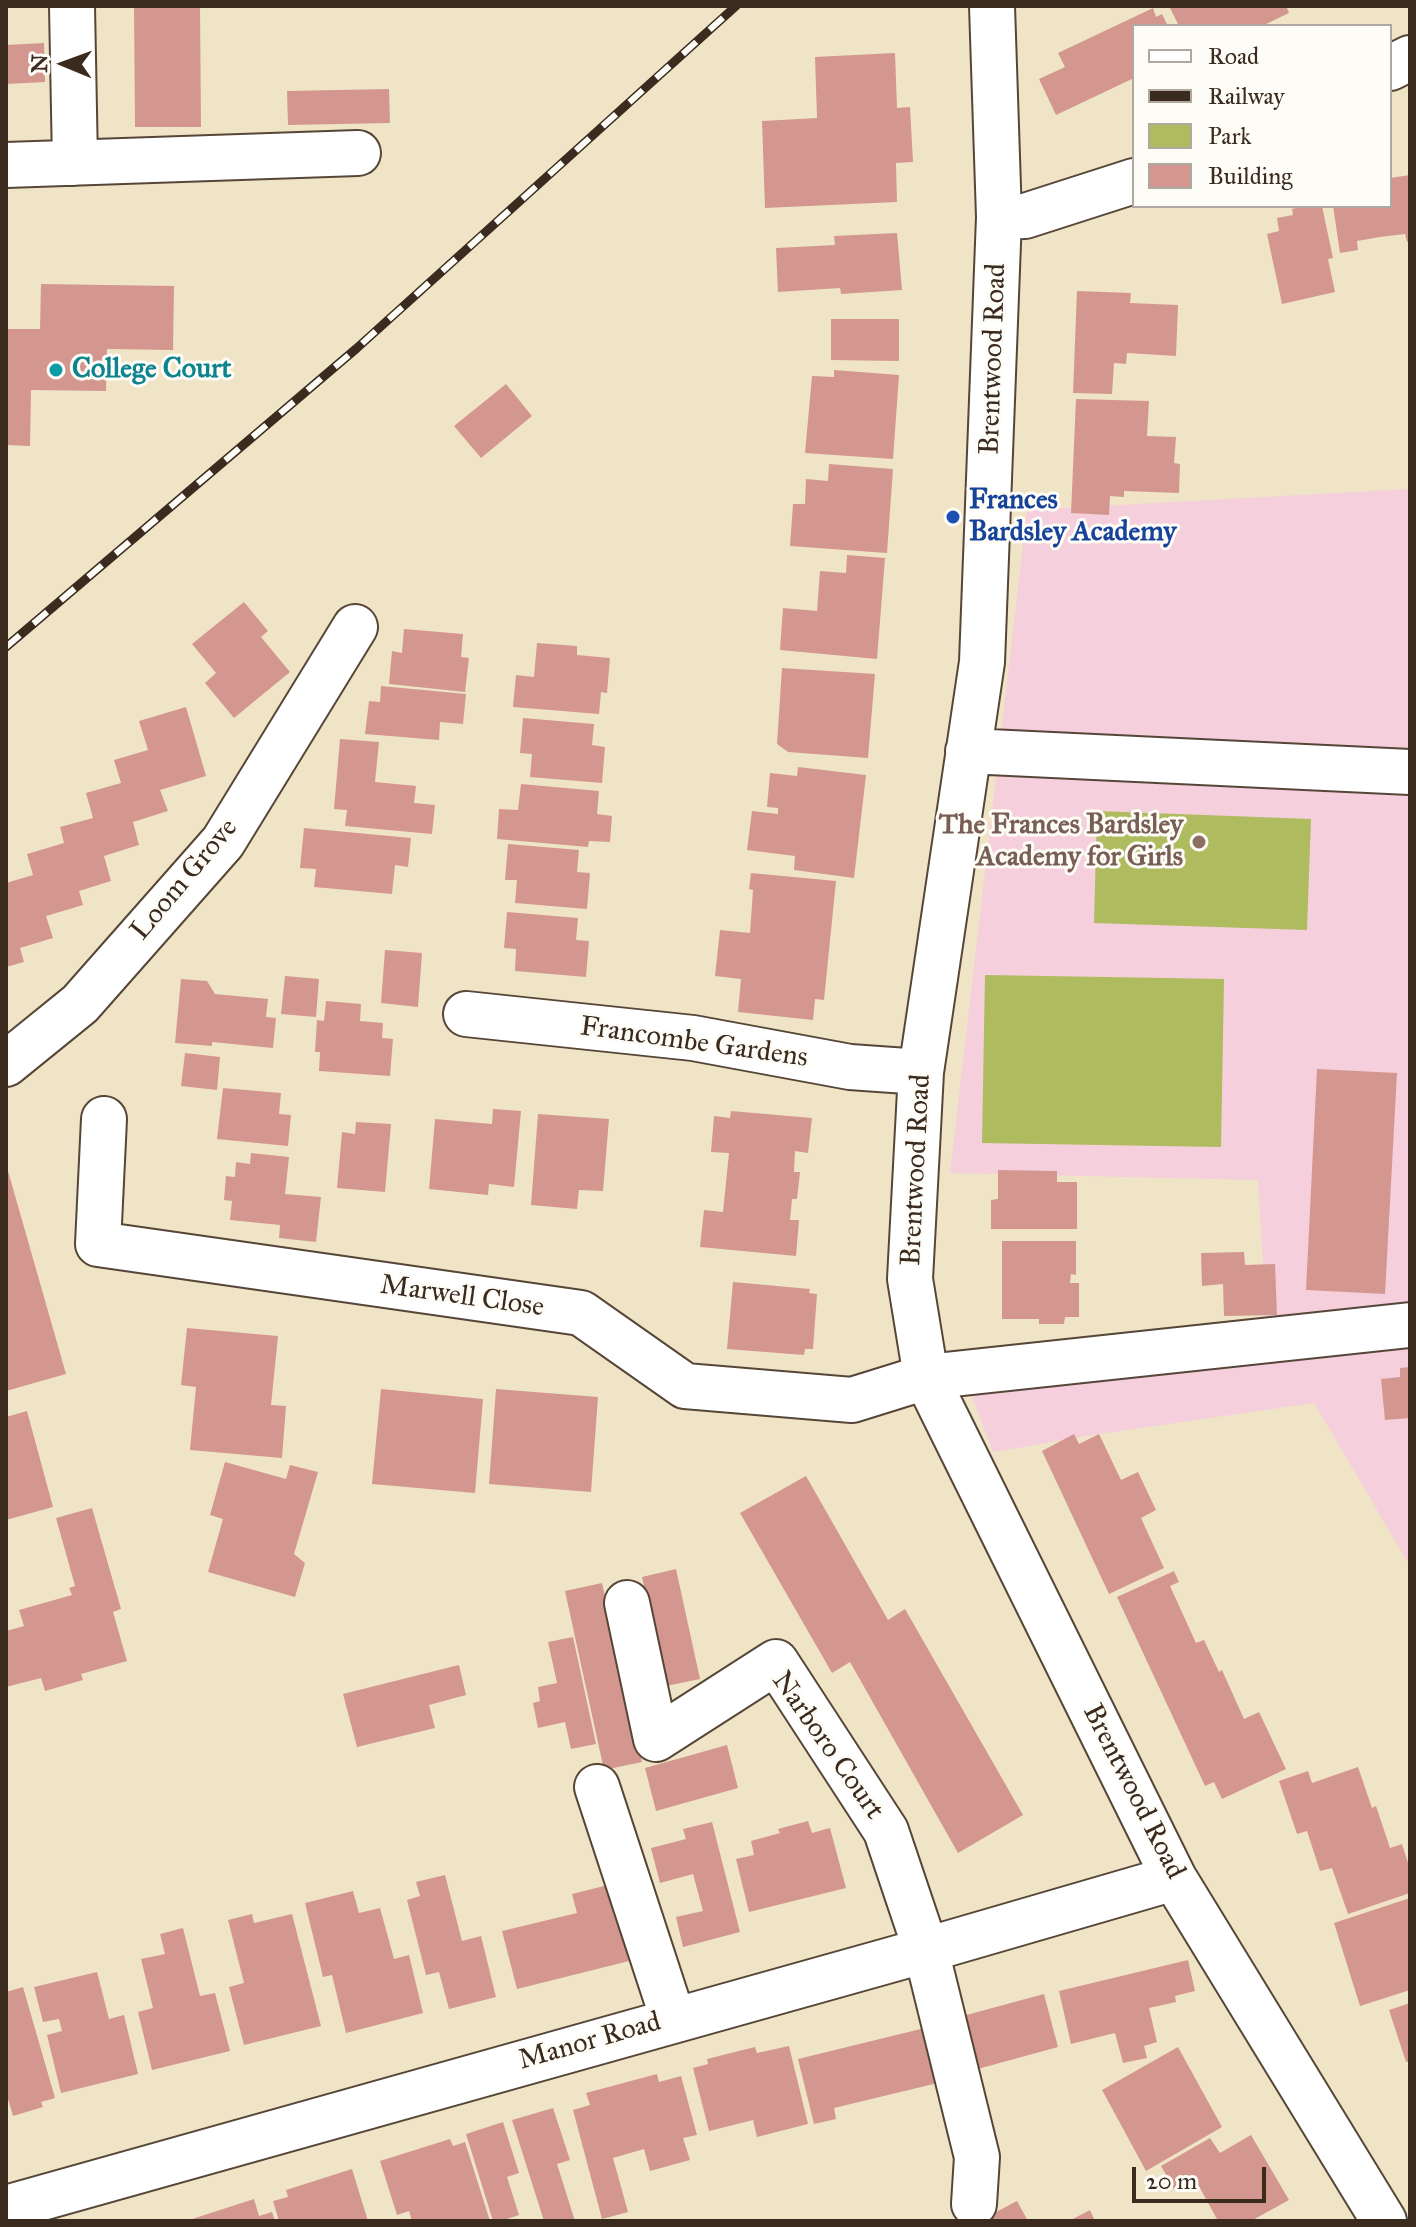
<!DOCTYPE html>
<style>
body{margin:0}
#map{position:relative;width:1416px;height:2227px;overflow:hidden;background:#f0e4c6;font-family:"IM FELL Great Primer",serif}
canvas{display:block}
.frame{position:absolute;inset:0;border:8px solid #3b2a1e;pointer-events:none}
.legend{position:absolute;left:1132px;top:24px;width:260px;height:184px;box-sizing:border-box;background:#fdfcf7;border:2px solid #afa8a0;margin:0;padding:10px 14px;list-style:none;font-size:24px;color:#3b2a1e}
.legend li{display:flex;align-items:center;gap:16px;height:40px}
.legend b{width:40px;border:2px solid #afa8a0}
.north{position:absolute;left:24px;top:24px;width:80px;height:80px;-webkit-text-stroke:6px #fdfcf7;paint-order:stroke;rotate:271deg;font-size:22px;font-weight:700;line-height:32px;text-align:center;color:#3b2a1e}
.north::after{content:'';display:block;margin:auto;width:28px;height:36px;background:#3b2a1e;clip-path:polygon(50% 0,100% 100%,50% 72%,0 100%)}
.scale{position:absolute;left:1132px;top:2167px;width:134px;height:36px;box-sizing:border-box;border:4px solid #3b2a1e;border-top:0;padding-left:10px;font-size:24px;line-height:28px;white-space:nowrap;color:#3b2a1e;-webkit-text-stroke:6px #fdfcf7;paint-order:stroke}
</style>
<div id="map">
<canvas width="1416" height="2227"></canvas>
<div class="frame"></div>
<ul class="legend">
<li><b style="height:10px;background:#fff"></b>Road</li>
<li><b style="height:10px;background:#3b2a1e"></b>Railway</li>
<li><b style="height:22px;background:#aebb5e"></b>Park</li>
<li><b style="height:22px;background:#d49790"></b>Building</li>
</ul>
<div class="north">N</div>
<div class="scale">20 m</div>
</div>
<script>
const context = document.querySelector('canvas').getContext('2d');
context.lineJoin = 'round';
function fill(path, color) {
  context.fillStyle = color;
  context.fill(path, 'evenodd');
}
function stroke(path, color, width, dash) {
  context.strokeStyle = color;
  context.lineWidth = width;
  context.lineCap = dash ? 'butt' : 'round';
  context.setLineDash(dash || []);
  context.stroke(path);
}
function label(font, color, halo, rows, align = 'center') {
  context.font = font + ' "IM FELL Great Primer",serif';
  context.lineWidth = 6;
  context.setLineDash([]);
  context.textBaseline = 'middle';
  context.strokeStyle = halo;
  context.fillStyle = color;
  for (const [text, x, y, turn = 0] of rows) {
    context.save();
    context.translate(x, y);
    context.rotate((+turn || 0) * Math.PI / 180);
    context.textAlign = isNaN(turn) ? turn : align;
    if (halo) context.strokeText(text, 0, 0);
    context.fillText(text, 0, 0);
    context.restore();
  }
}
const built = new Path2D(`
 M1410,489V1566L1314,1403L1099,1434L993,1452L962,1370L1267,1331L1258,1180L950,1173L1027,510Z`);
const green = new Path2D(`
 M1097,811L1311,819L1307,930L1094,923Z
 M985,975L1224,979L1221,1147L982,1143Z`);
const building = new Path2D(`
 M134,6H200L201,127H135Z
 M1169,6H1286L1289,13L1262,26H1179Z
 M1153,8L1156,17L1162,14L1168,26H1134V78L1056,115L1039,79L1065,67L1058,53Z
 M44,43L45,82L6,84V45Z
 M895,53L897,108L910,107L913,162L896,163L897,202L765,208L762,121L817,118L815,57Z
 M389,89L390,123L288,125L287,91Z
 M1410,175V241L1407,242L1405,234L1380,237L1357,241L1358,250L1340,253L1333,206H1390V178Z
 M1304,206H1322L1333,258L1328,259L1335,292L1282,304L1267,234L1279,231L1277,218L1293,215L1292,209Z
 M897,233L902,290L841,294L840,288L778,292L776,248L835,245L834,236Z
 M41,284L174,286L173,350L107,349L106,391L31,390L30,446L6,445V329H40Z
 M1077,291L1131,293L1130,303L1178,305L1176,356L1127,353L1126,364L1114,363L1112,394L1073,393Z
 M831,319H899V361L831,360Z
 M834,370L899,375L893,459L805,453L812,376L834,377Z
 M506,384L532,416L481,458L454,426Z
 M1076,399L1149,401L1147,436L1176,437L1174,463L1180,464L1179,493L1124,491V497L1110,496L1109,515L1071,513Z
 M829,464L893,469L887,553L790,546L793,504H805L806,479L828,481Z
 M847,555L885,558L877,659L780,650L783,608L817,611L820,571L846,573Z
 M244,602L268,631L261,637L290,672L234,718L205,683L216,673L192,644Z
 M404,629L463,634L461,657L469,658L465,692L389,684L392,651L402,653Z
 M537,643L577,646V655L610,658L607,693L601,692L599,714L513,707L516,675L534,677Z
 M782,668L875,674L868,758L788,752L777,744Z
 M381,686L466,694L463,724L440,722L439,740L365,734L369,701L380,702Z
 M186,707L206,776L160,790L168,811L133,822L139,845L104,856L111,881L79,891L83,905L46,916L53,938L20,948L24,962L6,967V883L33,875L27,854L64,843L60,827L93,818L86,793L121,783L114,760L148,750L139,721Z
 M523,718L594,724L592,745L605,747L602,783L530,777L532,754L520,753Z
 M340,739L379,742L375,782L416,786L414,803L435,805L432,834L345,826L347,810L334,809Z
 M798,767L866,775L854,878L794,870L795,856L747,850L752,811L778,814V808L767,807L770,773L797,776Z
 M521,784L599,791L597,814L612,816L610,842L589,841L588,847L497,839L499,809L518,810Z
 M304,828L411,838L408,867L395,865L392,894L314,887L316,869L300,868Z
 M508,844L579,850L577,872L590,873L587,909L515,903L517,880H505Z
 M751,873L836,881L824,1000L815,999L813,1020L738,1012L741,979L715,976L720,930L750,933L753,890L749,889Z
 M507,912L578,918L576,940L589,941L586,977L515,971L516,949L504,948Z
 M385,950L422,953L418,1007L381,1003Z
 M285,976L319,979L316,1017L281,1014Z
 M181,979L207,981L215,994L268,999L266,1017L276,1018L273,1048L212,1042V1046L175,1043Z
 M326,1001L361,1004L360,1021L383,1023L382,1038L393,1039L390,1076L319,1071L320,1052H315L317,1020L324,1021Z
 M185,1053L220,1057L217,1090L181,1086Z
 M1317,1069L1397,1073L1385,1294L1306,1290Z
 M223,1088L281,1093L279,1114L291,1115L288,1146L217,1139Z
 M493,1109L521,1111L514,1187L489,1184L488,1195L429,1189L435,1119L492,1124Z
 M731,1111L812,1118L808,1153L795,1151L794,1172H800L797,1199H792L790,1220H799L796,1256L700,1247L704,1210L723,1212L729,1153L711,1152L714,1116L730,1118Z
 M538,1114L609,1119L603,1191L579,1190L577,1209L531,1205Z
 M356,1122L391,1124L385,1192L337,1188L342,1132L355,1134Z
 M251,1153L289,1157L285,1194L321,1197L316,1242L279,1238L280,1225L230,1220L232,1201L224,1200L226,1176L235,1177L236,1162L250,1164Z
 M6,1164L66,1374L6,1391Z
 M998,1170L1057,1171V1182H1077V1229H991V1200L998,1199Z
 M1002,1241H1076V1275L1071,1274L1070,1283H1079V1317H1065L1064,1324H1039V1319H1002Z
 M1244,1252L1245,1265L1275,1264L1277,1315L1224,1316L1223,1284L1202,1286L1201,1253Z
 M733,1282L810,1289L809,1293L817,1294L813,1349H805L804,1355L727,1349Z
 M187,1328L278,1336L271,1405L286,1406L282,1458L190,1450L196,1387L181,1385Z
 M1410,1367V1418L1385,1420L1381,1379L1400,1377V1368Z
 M381,1389L483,1399L475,1493L372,1484Z
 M496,1389L598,1397L591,1492L489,1484Z
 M27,1411L53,1507L6,1520V1417Z
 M1074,1434L1079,1444L1099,1434L1121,1480L1138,1472L1156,1510L1141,1518L1164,1568L1109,1594L1042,1451Z
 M225,1462L286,1479L290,1465L318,1472L294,1554L305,1563L295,1597L208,1572L223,1519L210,1515Z
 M806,1476L888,1620L905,1609L1023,1815L958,1853L850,1662L832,1673L740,1513Z
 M92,1508L121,1609L113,1612L127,1661L81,1674L83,1680L45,1691L41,1678L6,1687V1631L24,1626L19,1610L72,1595L69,1588L75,1586L56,1518Z
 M676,1569L700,1679L666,1686L642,1577Z
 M1174,1571L1179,1582L1170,1586L1196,1643L1204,1640L1219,1672L1222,1670L1244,1719L1259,1712L1286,1769L1222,1799L1214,1782L1205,1786L1117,1597Z
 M602,1583L642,1762L604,1770L565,1591Z
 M573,1637L596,1744L571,1749L565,1722L538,1728L533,1703L540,1701L538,1687L557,1683L548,1642Z
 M459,1665L466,1695L429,1705L435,1728L357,1747L343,1694Z
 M727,1745L738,1788L656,1811L645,1768Z
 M1358,1767L1372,1808L1376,1806L1390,1848L1402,1844L1410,1869V1893L1348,1914L1332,1868L1320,1871L1307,1831L1297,1834L1279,1781L1308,1771L1312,1783Z
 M808,1821L812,1833L830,1828L846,1888L749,1912L736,1859L754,1855L751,1841L780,1833L778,1829Z
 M712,1822L740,1932L683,1947L676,1917L703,1911L693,1874L660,1883L651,1848L686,1839L683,1829Z
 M445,1875L462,1941L481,1936L496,1997L449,2009L439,1972L426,1975L407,1900L420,1896L416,1882Z
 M608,1885L639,1952L627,1955L629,1961L517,1989L502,1931L577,1913L572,1894Z
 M353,1891L359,1913L380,1908L394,1959L409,1955L423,2013L346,2033L332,1975L323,1977L305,1903Z
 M1410,1898V1990L1360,2006L1334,1923Z
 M252,1914L254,1923L292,1914L321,2026L244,2045L229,1987L244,1983L228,1920Z
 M183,1928L200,1996L215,1993L230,2051L152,2070L138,2012L153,2008L141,1959L165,1954L160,1934Z
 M1188,1960L1195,1991L1175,1996L1176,2002L1149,2008L1157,2042L1144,2046L1147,2058L1123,2063L1115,2033L1071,2044L1059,1991Z
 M97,1972L109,2019L124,2015L138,2074L61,2093L47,2035L62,2031L59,2019L43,2022L34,1987Z
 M23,1987L55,2098L41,2102L43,2107L13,2116L6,2092V1992Z
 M1044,1994L1058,2047L974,2070L959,2017Z
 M1410,2003V2061L1406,2062L1389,2010Z
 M929,2027L942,2082L834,2108L836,2119L814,2124L798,2059Z
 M789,2046L808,2124L757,2137L753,2120L709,2131L693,2068L708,2064L707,2059L755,2047L757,2053Z
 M1178,2047L1222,2127L1146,2171L1102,2090Z
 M657,2074L659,2082L681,2076L697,2135L683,2138L690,2160L650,2171L644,2149L613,2158L628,2212L602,2219L573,2110L590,2105L586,2093Z
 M553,2108L570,2160L557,2164L575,2221H544L512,2120Z
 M503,2122L519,2173L507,2177L519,2215L501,2221H493L466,2134Z
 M1251,2135L1289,2200L1251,2221H1218L1195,2179L1175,2191L1161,2166L1210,2138L1220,2153Z
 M450,2139L453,2146L465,2142L490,2221H412L409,2211L397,2215L380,2161Z
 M352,2169L368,2221H279L273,2201L288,2197L286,2190Z
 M254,2199L259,2216L272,2212L275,2221H186Z
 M1017,2201L1028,2221H979Z
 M1090,2210L1095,2221H1069Z`);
const minor = new Path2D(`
 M72,6L75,163
 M992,6L999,217L982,662L921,1072L910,1279L926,1377L1174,1878L1384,2221
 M1390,68L1410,58
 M6,165L358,153
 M999,217L1025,216L1134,181
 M968,751L1410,772
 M466,1014L693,1038L850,1067L921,1072
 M6,1064L80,1004L223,842L355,627
 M104,1119L98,1244L581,1313L685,1386L852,1400L926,1377L1410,1325
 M627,1603L656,1739L776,1662L886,1831L926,1950L977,2157L974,2204
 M597,1787L673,2019
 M6,2208L926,1950L1174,1878`);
const rail = new Path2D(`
 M6,647L357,348L736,6`);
const markers = [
 [56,370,8,"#0f9aa8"],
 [953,517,8,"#1a4fb4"],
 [1199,842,8,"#8d6e63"]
];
const streetNames = [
 ["Brentwood Road",994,359,-88],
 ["Loom Grove",185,880,-50],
 ["Francombe Gardens",694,1043,8],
 ["Brentwood Road",917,1170,-87],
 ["Marwell Close",462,1297,8],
 ["Narboro Court",827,1746,55],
 ["Brentwood Road",1133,1792,63],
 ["Manor Road",590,2042,-16]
];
const cultureNames = [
 ["College Court",72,370]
];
const transitNames = [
 ["Frances",969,501],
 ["Bardsley Academy",969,533]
];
const educationNames = [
 ["The Frances Bardsley",1183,826],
 ["Academy for Girls",1183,858]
];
fill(built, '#f5cfdb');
fill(green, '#aebb5e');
fill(building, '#d49790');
stroke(minor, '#564637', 48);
stroke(minor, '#fff', 44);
stroke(rail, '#3b2a1e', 9);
stroke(rail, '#fdfcf7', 6, [18]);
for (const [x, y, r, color] of markers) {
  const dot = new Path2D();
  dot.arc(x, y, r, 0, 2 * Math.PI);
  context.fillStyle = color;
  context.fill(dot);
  stroke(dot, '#fdfcf7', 3);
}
label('28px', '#3b2a1e', '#fdfcf7', streetNames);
label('bold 28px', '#0d838f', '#fdfcf7', cultureNames, 'left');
label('bold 28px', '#164399', '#fdfcf7', transitNames, 'left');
label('bold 28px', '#785e54', '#fdfcf7', educationNames, 'right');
</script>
